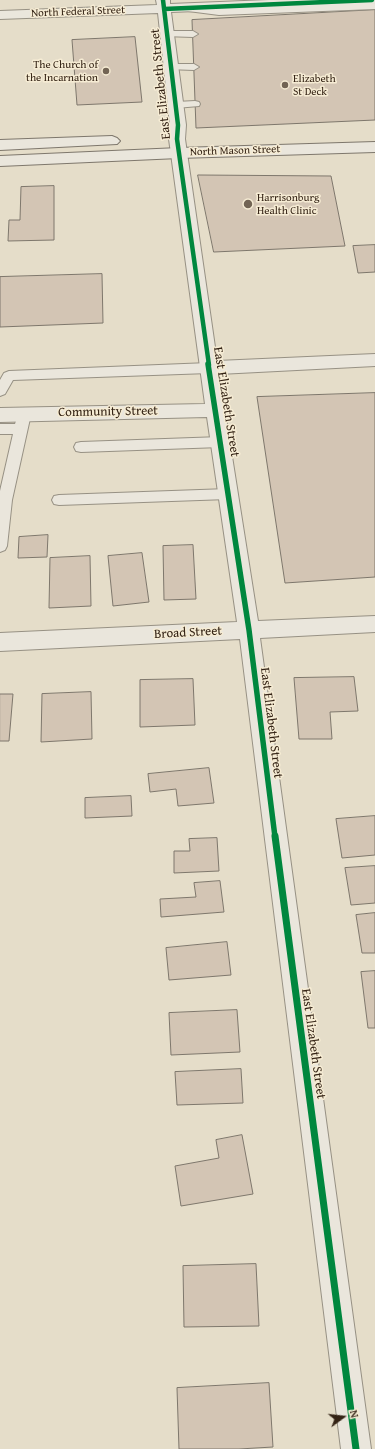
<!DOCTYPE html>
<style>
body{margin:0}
#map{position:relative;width:375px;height:1449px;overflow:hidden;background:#e5ddc9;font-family:"Gentium Book Plus",serif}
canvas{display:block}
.north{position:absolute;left:323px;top:1397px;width:40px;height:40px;-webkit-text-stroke:3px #f6ecd4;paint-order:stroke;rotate:75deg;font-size:11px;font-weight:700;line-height:16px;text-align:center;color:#342315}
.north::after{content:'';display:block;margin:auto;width:14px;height:18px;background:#342315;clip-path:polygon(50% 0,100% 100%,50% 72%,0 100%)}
</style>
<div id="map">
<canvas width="375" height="1449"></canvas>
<div class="north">N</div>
</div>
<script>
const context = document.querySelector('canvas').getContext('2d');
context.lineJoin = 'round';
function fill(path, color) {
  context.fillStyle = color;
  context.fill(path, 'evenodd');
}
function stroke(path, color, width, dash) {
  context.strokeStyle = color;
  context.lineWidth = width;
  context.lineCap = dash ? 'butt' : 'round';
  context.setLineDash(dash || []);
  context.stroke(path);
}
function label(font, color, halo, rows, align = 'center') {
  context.font = font + ' "Gentium Book Plus",serif';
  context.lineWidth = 3;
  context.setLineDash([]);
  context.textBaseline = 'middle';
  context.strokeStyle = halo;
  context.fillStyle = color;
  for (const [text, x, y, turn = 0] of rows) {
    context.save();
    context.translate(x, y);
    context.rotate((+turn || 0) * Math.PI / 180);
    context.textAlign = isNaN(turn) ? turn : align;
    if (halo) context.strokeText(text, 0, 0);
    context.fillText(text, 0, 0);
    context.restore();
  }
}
const building = new Path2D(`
 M375,10V120L196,128L192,20Z
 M135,37L142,102L77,105L72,40Z
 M198,175L331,176L345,246L214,252Z
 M54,186V240L8,241L9,220H20L21,187Z
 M375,245V272L358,273L353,246Z
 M102,274L103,323L0,327V277Z
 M375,393V577L285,583L257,397Z
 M48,535L47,557L18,558L19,537Z
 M193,545L196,599L164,600L163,546Z
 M142,553L149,602L113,606L108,556Z
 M90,556L91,606L49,608L50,558Z
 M354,677L358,711L330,712L332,739H299L294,678Z
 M193,679L195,725L140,727V680Z
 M91,692L92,739L41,742L42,694Z
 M0,694H13L9,741H0Z
 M209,768L214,803L178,806L176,789L150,792L148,774Z
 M131,796L132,816L85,818V798Z
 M375,816V855L342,858L336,819Z
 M217,838L219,871L174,873V851H190L189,839Z
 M375,866V903L351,905L345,868Z
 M220,881L224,912L161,917L160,899L196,897L194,883Z
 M375,913V953H362L356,915Z
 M227,942L231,975L169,980L166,948Z
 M375,971V1028H368L361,972Z
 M237,1010L240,1052L171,1055L169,1013Z
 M241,1069L243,1103L177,1105L175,1072Z
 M242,1135L253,1194L181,1206L175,1166L219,1158L216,1140Z
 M256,1264L259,1326L184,1327L183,1266Z
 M269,1383L273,1447L239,1449H179L177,1388Z`);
const service = new Path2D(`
 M375,3V9L219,15L188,11L183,8L188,5L219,9Z
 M167,31H193L198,34L193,37L163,36L162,34L163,32Z
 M171,64H194L199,67L194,70L167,69L166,67Z
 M195,101L199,102L200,104L199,106L176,108L171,105L176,102Z
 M209,363L214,365L216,368L214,371L209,373L13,380L5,394L0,396V380L4,373L9,371Z
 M24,409L29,411L31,414L12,500L7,546L5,550L0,552V491L13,434H0V424H15L19,411Z
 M221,437L226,438L228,442L226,446L221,447L81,452L76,451L74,447L76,443L81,442Z
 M228,489L233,490L235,494L233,498L228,499L59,505L54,504L52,500L54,496L59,495Z`);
const minor = new Path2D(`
 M156,0H170V4L269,0H375V3L372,4L171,12L186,125L185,139L217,361L375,354V366L219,374L258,621L375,616V632L260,638L371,1449H341L240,639L0,651V633L237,622L207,417L0,422V408L205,404L169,139L170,125L158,13L0,19V11L157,5Z`);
const secondary = new Path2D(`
 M112,136L117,138L120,141L117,144L0,150V140Z
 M375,142V152L179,158L0,166V156L179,148Z`);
const cyclewayFar2 = new Path2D(`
 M163,0L178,125L177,139L209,365
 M164,9L372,0`);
const cyclewayFar1 = new Path2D(`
 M208,364L249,630L275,837`);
const cycleway = new Path2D(`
 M275,836L356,1449`);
const markers = [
 [106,71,4,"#726454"],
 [285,85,4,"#726454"],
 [248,204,5,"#726454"]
];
const farStreetnames = [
 ["North Federal Street",78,12,-2],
 ["North Mason Street",235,151,-2]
];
const farPoinames = [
 ["The Church of",98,65,"right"],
 ["the Incarnation",98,78,"right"],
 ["Elizabeth",293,79],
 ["St Deck",293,92],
 ["Harrisonburg",257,198],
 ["Health Clinic",257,211]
];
const streetNames = [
 ["East Elizabeth Street",161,84,-96],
 ["East Elizabeth Street",226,402,81],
 ["Community Street",108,412,-1],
 ["Broad Street",188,633,-3],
 ["East Elizabeth Street",271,723,83],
 ["East Elizabeth Street",313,1044,82]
];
fill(building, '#d3c5b4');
stroke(building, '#7e776c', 1);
stroke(service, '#979184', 2);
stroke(minor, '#979184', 2);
stroke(secondary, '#7e776c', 2);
fill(service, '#eae6dc');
fill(minor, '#eae6dc');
fill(secondary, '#eae6dc');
stroke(cyclewayFar2, '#00873e', 4.5);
stroke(cyclewayFar1, '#00873e', 5.5);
stroke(cycleway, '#00873e', 7);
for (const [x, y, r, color] of markers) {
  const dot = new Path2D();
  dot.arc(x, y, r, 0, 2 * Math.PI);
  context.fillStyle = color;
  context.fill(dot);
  stroke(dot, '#f6ecd4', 1.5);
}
label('11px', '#342315', '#f6ecd4', farStreetnames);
label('11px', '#342315', '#f6ecd4', farPoinames, 'left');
label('13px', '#342315', '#f6ecd4', streetNames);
</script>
